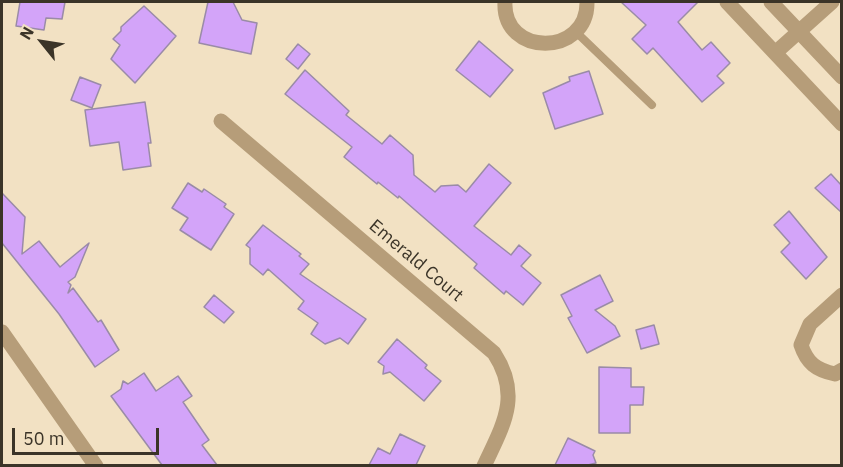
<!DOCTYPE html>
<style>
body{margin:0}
#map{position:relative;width:843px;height:467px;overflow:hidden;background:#f2e1c3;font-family:"IBM Plex Sans",sans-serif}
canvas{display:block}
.frame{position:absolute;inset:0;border:3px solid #3b3428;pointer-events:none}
.north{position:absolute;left:12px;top:12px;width:60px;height:60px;-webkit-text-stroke:4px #f2e1c3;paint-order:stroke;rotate:300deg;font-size:16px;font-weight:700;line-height:24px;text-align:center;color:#3b3428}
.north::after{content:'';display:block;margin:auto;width:21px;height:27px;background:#3b3428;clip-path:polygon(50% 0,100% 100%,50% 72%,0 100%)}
.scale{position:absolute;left:12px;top:428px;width:147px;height:27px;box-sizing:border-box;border:3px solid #3b3428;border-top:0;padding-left:8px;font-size:18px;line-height:21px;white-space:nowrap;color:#3b3428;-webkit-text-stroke:4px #f2e1c3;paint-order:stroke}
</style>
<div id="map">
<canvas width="843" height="467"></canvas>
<div class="frame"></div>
<div class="north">N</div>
<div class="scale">50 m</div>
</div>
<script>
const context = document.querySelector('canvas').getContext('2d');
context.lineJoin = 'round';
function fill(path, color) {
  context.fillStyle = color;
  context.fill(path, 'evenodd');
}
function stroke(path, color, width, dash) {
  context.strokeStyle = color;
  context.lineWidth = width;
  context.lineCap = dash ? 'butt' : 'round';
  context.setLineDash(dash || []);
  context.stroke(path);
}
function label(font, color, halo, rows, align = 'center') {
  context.font = font + ' "IBM Plex Sans",sans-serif';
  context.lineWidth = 4.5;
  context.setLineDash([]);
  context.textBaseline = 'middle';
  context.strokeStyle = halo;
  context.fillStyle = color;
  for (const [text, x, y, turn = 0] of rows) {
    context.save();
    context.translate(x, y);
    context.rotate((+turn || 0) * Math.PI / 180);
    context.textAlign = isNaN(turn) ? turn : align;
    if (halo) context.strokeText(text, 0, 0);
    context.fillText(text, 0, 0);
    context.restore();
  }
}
const building = new Path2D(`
 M20,2H65L62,19L46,18L44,30L16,26Z
 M208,2H233L242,20L257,23L251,54L199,43Z
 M621,2H698L678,22L702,50L711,42L730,63L717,76L724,83L702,102L653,48L647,54L632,39L646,25Z
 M144,6L176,36L135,83L111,59L120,45L113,39L121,31V27Z
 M479,41L513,70L490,97L456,70Z
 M298,44L310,54L298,69L286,59Z
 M305,70L349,111L346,115L382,144L390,135L413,155L414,175L435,192L441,186L458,185L466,192L489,164L511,183L474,226L511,255L519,245L531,255L521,266L541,283L523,305L506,291L504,294L474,268L477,264L399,196L398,198L378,182L377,184L344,157L352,147L285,94Z
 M589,71L603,114L555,129L543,93L570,81L569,77Z
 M80,77L101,85L92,108L71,100Z
 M145,102L151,143H148L151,166L123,170L119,142L90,146L85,110Z
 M831,174L842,186V213L815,188Z
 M188,183L202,192L204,189L226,204L224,207L234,214L211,250L180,230L188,218L172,208Z
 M2,193L25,217L22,254L39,241L60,267L89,243L75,277L68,282L71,285L68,293L73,288L98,322L101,320L119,350L95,367L59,314L2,243Z
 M789,211L827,257L806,279L781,252L790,243L774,225Z
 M263,225L301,254L299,256L309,264L300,274L366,319L348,344L340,338L325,344L311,334L318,323L298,309L304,301L268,269L263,275L250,264V248L246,245Z
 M600,275L613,301L595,310L615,326L620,336L587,353L568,318L572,316L561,295Z
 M214,295L234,312L224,323L204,307Z
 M654,325L659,344L641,349L636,330Z
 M397,339L427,365L425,368L441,381L424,401L390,372L383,374L384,366L378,362Z
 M599,367L631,368V387H644L643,405H630V433H599Z
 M144,373L156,391L178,376L192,396L183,402L209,440L202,445L217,465H162L111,396L121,389L123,381L128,384Z
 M400,434L425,446L416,465H369L378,448L390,454Z
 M568,438L595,451L593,455L596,463L588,465H555Z`);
const service = new Path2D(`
 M576,32L652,105`);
const minor = new Path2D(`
 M505,2C502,57 588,57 587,2
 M727,2L842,124
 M771,2L842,77
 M775,53L832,2
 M221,121L494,353C522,396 503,425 484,466
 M842,295L810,324L801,345C807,363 816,370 835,374L842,370
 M2,332L96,466`);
const streetNames = [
 ["Emerald Court",416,261,40]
];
fill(building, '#d3a4f9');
stroke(building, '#9a8ba7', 1.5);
stroke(service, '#b69d79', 8);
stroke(minor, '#b69d79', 15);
label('18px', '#3b3428', '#f2e1c3', streetNames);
</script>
